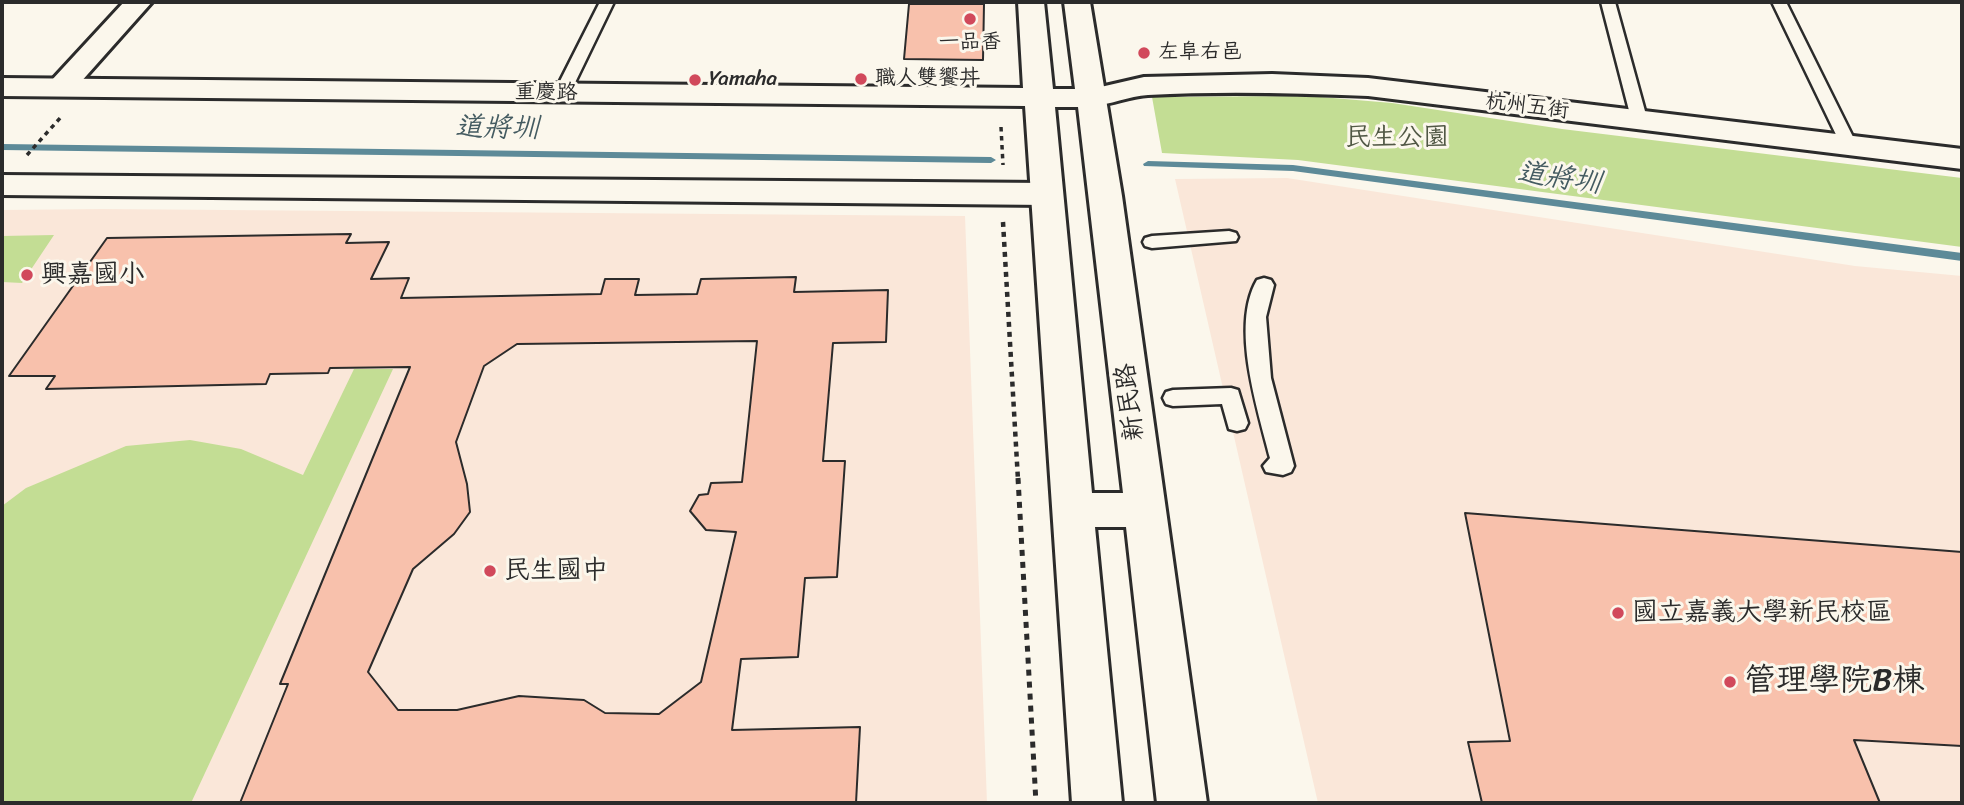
<!DOCTYPE html>
<meta charset="utf-8">
<style>
body{margin:0}
#map{position:relative;width:1964px;height:805px;overflow:hidden;background:#fbf7ec;font-family:Sriracha,sans-serif}
canvas{display:block}
.frame{position:absolute;inset:0;border:4px solid #2b2b2b;pointer-events:none}
</style>
<div id="map">
<canvas width="1964" height="805"></canvas>
<div class="frame"></div>
</div>
<script>
const context = document.querySelector('canvas').getContext('2d');
context.lineJoin = 'round';
function fill(path, color) {
  context.fillStyle = color;
  context.fill(path, 'evenodd');
}
function stroke(path, color, width, dash) {
  context.strokeStyle = color;
  context.lineWidth = width;
  context.lineCap = dash ? 'butt' : 'round';
  context.setLineDash(dash || []);
  context.stroke(path);
}
function label(font, color, halo, rows, align = 'center') {
  context.font = font + ' Sriracha,"LXGW WenKai TC",sans-serif';
  context.lineWidth = 6;
  context.setLineDash([]);
  context.textBaseline = 'middle';
  context.strokeStyle = halo;
  context.fillStyle = color;
  for (const [text, x, y, turn = 0] of rows) {
    context.save();
    context.translate(x, y);
    context.rotate((+turn || 0) * Math.PI / 180);
    context.textAlign = isNaN(turn) ? turn : align;
    if (halo) context.strokeText(text, 0, 0);
    context.fillText(text, 0, 0);
    context.restore();
  }
}
const built = new Path2D(`
 M1287,178L1855,266L1962,276V803H1318L1175,179Z
 M102,209L965,216L987,803H2V210Z`);
const green = new Path2D(`
 M1309,96L1392,103L1562,129L1962,178V247L1298,160L1162,153L1152,97Z
 M54,235L22,283L2,282V236Z
 M354,369H393L191,803H2V506L26,488L126,446L190,440L241,449L303,475Z`);
const stream = new Path2D(`
 M2,144L991,157L996,160L991,163L2,150Z
 M1148,161L1293,165L1962,253V261L1293,171L1144,166L1143,164Z`);
const building = new Path2D(`
 M909,4H984L983,60L904,59Z
 M351,234L346,243L389,242L371,279L409,278L401,298L601,294L605,279H639L635,295L697,294L701,279L796,277L794,292L888,290L886,342L833,343L823,461H845L837,577L805,578L798,657L741,659L732,730L860,727L856,803H240L288,684H280L410,367L330,368L328,373L270,374L266,384L46,389L55,376H9L107,238ZM757,341L742,482L711,483L708,494L699,495L690,511L706,530L736,532L701,682L659,714L605,713L584,700L519,696L457,710H398L368,672L413,569L454,534L470,512L467,484L456,442L484,366L517,344Z
 M1465,513L1962,552V746L1854,740L1880,803H1482L1468,742L1510,741Z`);
const pathFar2 = new Path2D(`
 M1001,127L1003,165
 M27,155L61,117`);
const pathFar1 = new Path2D(`
 M1003,222L1018,480`);
const path = new Path2D(`
 M1018,478L1036,803`);
const service = new Path2D(`
 M600,2H614L570,93L568,96H556L554,93Z
 M1601,2H1615L1648,122L1646,126H1634L1632,122Z
 M1772,2H1786L1857,145L1855,149H1843L1841,145Z
 M1229,231L1236,233L1238,237L1236,241L1152,248L1145,246L1143,242L1145,238L1152,236Z
 M1264,278L1271,280L1274,285L1266,317L1271,378L1294,466L1291,472L1283,475L1266,472L1263,466L1270,458C1258,410 1230,326 1257,280Z
 M1231,388L1238,390L1248,423L1245,429L1237,431L1229,429L1222,404L1173,406L1166,404L1163,398L1166,392L1173,390Z`);
const minor = new Path2D(`
 M124,2H152L71,93L61,96L51,93L46,87L51,81Z
 M1272,74L1368,78L1962,149V169L1368,96C1295,93 1221,91 1148,95C1125,96 1102,110 1079,104L1075,98L1079,92L1144,77Z
 M2,175L1047,183L1058,186L1063,194L1058,202L1047,205L2,195Z`);
const tertiary = new Path2D(`
 M1018,2H1044L1053,89H1075L1064,2H1090L1122,196L1207,803H1157L1126,527H1095L1122,803H1072L1025,106L2,96V78L1023,88ZM1055,107H1078L1123,493H1092Z`);
const markers = [
 [970,19,7,"#d1495b"],
 [1144,53,7,"#d1495b"],
 [861,79,7,"#d1495b"],
 [695,80,7,"#d1495b"],
 [27,275,7,"#d1495b"],
 [490,571,7,"#d1495b"],
 [1618,613,7,"#d1495b"],
 [1730,682,7,"#d1495b"]
];
const farPoinames = [
 ["一品香",970,43,"center"],
 ["左阜右邑",1158,53],
 ["職人雙饗丼",875,79],
 ["Yamaha",709,80]
];
const farStreetnames = [
 ["重慶路",546,93,1],
 ["杭州五街",1527,107,7]
];
const parkNames = [
 ["民生公園",1397,138]
];
const poiNames = [
 ["興嘉國小",41,275],
 ["民生國中",504,571],
 ["國立嘉義大學新民校區",1632,613]
];
const streetNames = [
 ["新民路",1131,402,-97]
];
const waterNames = [
 ["道將圳",497,129,1],
 ["道將圳",1559,179,8]
];
const nearPoinames = [
 ["管理學院B棟",1744,682]
];
fill(built, '#fae7d9');
fill(green, '#c3dd94');
fill(stream, '#5d8a98');
fill(building, '#f8c1ac');
stroke(building, '#2b2b2b', 2);
stroke(service, '#2b2b2b', 5);
stroke(minor, '#2b2b2b', 6);
stroke(tertiary, '#2b2b2b', 6);
stroke(pathFar2, '#2b2b2b', 3.5, [4.5, 4.5]);
stroke(pathFar1, '#2b2b2b', 4.5, [5, 5]);
stroke(path, '#2b2b2b', 5, [6, 6]);
fill(service, '#fbf7ec');
fill(minor, '#fbf7ec');
fill(tertiary, '#fbf7ec');
for (const [x, y, r, color] of markers) {
  const dot = new Path2D();
  dot.arc(x, y, r, 0, 2 * Math.PI);
  context.fillStyle = color;
  context.fill(dot);
  stroke(dot, '#fbf7ec', 2.5);
}
label('21px', '#2b2b2b', '#fbf7ec', farPoinames, 'left');
label('21px', '#2b2b2b', '#fbf7ec', farStreetnames);
label('26px', '#515845', '#fbf7ec', parkNames);
label('26px', '#2b2b2b', '#fbf7ec', poiNames, 'left');
label('26px', '#2b2b2b', '#fbf7ec', streetNames);
label('italic 28px', '#445b61', '#fbf7ec', waterNames);
label('32px', '#2b2b2b', '#fbf7ec', nearPoinames, 'left');
</script>
